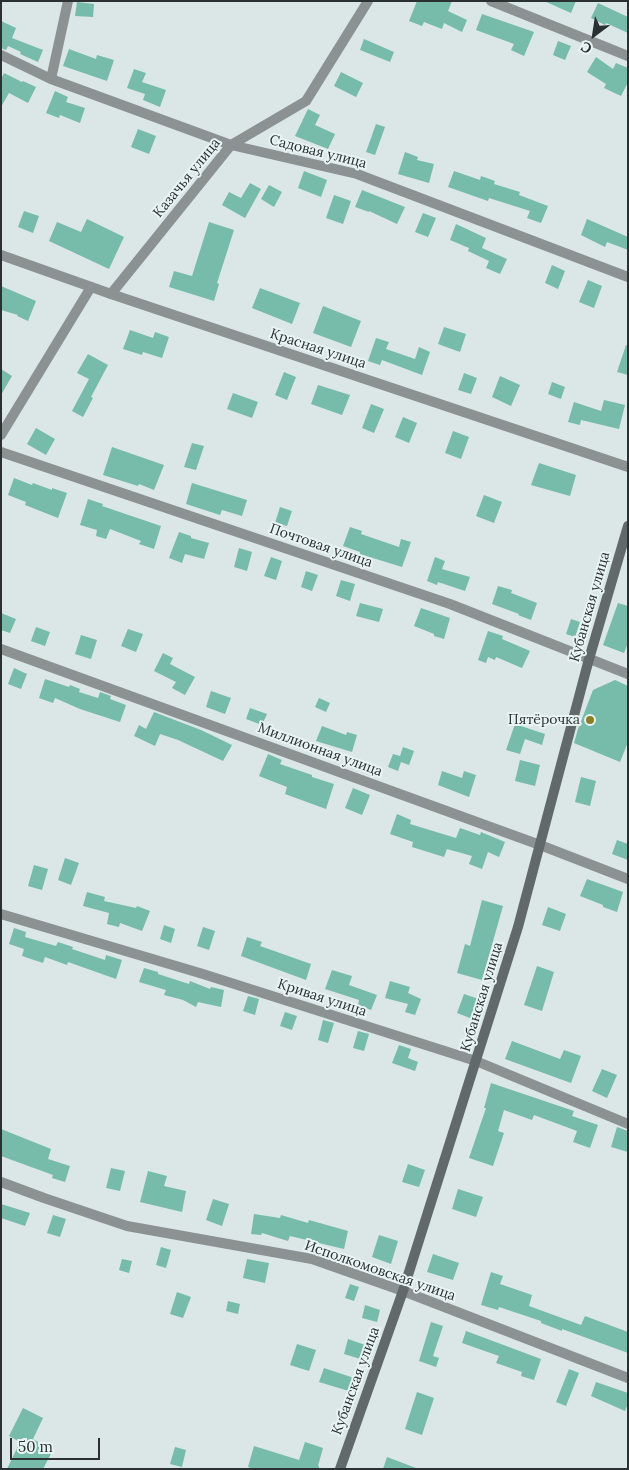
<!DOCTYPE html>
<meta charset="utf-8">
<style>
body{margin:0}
#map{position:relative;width:629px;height:1470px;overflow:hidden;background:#dae7e6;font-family:Lora,serif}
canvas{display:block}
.frame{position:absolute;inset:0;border:2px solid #2b3030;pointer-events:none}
.north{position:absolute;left:569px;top:10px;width:50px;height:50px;-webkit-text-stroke:4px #e8f4f4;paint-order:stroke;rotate:211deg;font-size:14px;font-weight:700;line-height:20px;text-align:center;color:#2b3030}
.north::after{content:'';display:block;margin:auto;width:18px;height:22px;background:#2b3030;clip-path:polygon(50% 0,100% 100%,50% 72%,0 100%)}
.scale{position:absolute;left:10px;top:1438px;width:90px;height:22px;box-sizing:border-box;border:2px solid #2b3030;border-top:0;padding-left:6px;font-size:15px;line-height:18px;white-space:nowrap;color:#2b3030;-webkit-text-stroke:4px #e8f4f4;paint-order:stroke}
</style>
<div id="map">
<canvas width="629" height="1470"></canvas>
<div class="frame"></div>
<div class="north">С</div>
<div class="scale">50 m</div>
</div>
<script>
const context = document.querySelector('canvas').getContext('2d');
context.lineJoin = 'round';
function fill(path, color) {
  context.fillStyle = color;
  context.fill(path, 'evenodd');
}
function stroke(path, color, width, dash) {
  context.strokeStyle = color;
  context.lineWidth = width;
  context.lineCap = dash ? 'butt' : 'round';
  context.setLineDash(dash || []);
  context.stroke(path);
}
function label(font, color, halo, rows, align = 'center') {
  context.font = font + ' Lora,serif';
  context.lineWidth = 4;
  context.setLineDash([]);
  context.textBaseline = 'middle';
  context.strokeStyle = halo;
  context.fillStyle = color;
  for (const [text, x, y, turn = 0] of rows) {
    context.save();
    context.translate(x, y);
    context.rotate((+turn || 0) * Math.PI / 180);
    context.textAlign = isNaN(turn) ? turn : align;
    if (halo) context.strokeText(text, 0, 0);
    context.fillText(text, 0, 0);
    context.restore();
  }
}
const building = new Path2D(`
 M417,1H452L448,11L467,20L462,32L444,23L442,29L424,22L422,26L409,21Z
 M544,1H576L571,13Z
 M77,2L94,4L93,17L75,16Z
 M598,3L628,17V33L606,23L605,25L591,18Z
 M482,14L534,32L524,56L511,50L514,44L476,30Z
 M1,21L16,28L12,38L43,50L38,62L20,54L21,52L8,46L6,50L1,48Z
 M364,39L394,52L390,62L360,50Z
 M558,41L571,46L565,60L553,55Z
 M69,49L96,59L97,55L114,60L107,81L63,66Z
 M596,57L613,69L616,63L628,68V82L621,96L604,88L606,84L587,72Z
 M134,69L146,73L142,82L166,90L160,107L143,100L145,94L127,88Z
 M341,72L363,83L356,97L334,86Z
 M4,73L22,82L23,81L36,87L28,103L9,93L1,107V79Z
 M55,91L68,97L66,102L85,108L80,123L60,115L59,118L46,113Z
 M308,109L320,115L315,125L335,134L328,149L295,136Z
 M376,124L385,127L375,155L366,152Z
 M138,129L156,136L149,154L131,147Z
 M405,152L418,157L417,160L434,164L429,183L398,174Z
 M304,171L327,180L321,197L298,188Z
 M454,171L480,180L481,176L495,181L494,184L520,192L519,195L548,206L541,223L527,218L530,211L489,198L488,201L448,187Z
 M250,183L261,189L245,218L222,205L229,192L241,198Z
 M269,185L282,192L274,207L261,199Z
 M362,190L405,207L397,224L369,211V212L355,207Z
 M334,195L351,201L343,224L326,218Z
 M24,211L39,216L33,233L18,227Z
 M423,213L436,218L428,237L415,232Z
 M87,219L124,237L109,269L49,241L57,222L81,232Z
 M587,219L628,237V250L607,242L605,247L581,235Z
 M209,222L234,230L217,283L219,284L214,301L169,287L174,271L192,276Z
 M456,224L486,238L482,248L507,259L500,274L486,268L489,261L468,251L469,248L450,240Z
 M552,265L565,271L558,289L545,283Z
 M588,280L602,286L594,308L579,302Z
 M1,286L36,301L28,321L17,316L18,315L1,310Z
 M260,288L300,303L292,324L252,308Z
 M323,306L361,321L351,347L313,333Z
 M444,327L466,334L460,352L438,344Z
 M130,330L153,338L155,332L169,337L162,358L143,352L142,355L123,349Z
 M376,338L389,342L386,349L415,359L419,347L430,352L422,375L382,360L380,365L368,361Z
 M626,345L628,346V375L617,372Z
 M88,354L108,365L91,397L93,398L83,417L72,411L89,379L77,373Z
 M1,369L12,376L1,395Z
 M284,372L296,377L287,400L275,395Z
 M464,373L477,378L471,394L458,390Z
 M500,376L520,385L511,406L492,397Z
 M552,382L565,387L561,399L548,394Z
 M318,385L350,395L342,415L311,404Z
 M233,393L258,402L252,418L227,409Z
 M604,400L625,405L619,429L581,420L580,425L568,422L574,402L601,411Z
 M371,404L384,409L374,433L362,428Z
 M403,417L417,423L409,443L395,437Z
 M36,428L55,439L46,455L27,444Z
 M453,431L469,437L461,459L445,453Z
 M192,443L204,446L196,470L184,467Z
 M112,447L164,465L154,490L139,484L138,486L103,475Z
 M539,463L576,475L570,496L531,485Z
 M14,478L32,485L33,483L52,490V488L67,493L58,518L25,505L26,502L8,495Z
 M192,483L247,500L242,516L222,510L220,515L186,504Z
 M484,495L502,502L494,523L476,516Z
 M88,499L103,504L102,506L161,526L154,549L139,544L141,541L110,529L106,539L96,536L97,530L80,525Z
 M280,507L292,511L287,526L275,523Z
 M350,527L362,531L361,534L399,547L401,539L411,542L402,567L360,554V552L343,546Z
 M179,532L191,536V538L209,543L204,559L185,554L182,563L169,558Z
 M239,548L252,552L247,571L234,567Z
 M271,557L282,561L276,580L264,576Z
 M435,557L445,561L442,569L470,577L465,591L438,582L437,585L427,581Z
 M306,571L318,575L312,591L301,587Z
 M341,580L355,584L350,601L336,596Z
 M498,586L512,590L511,593L537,603L531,620L518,615L519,614L492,604Z
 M360,603L383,609L379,622L356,616Z
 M618,603L628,606V643L624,653L603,645Z
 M421,608L450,618L444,639L434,636V634L414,626Z
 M1,613L16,619L10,633L1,630Z
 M571,619L580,622L575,637L566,634Z
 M36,627L50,632L45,646L31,641Z
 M128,629L143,634L136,652L121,646Z
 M488,631L503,636L502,639L530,651L522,668L496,657L495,660L488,657L486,663L478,660Z
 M81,635L97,640L91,659L75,654Z
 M163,653L173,658L170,664L195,677L185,695L172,688L176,682L154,671Z
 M14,668L27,674L21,689L8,684Z
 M45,679L69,687L70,685L80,689L79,692L98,698L100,692L111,696L110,699L126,705L120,722L80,709L55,698L53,703L39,698Z
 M615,680L628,686V742L620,762L574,743L578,729L593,690Z
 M211,691L231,698L225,714L206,707Z
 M319,698L330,703L326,712L315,707Z
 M250,708L267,714L262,725L246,719Z
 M154,712L201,730L232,745L223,761L178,740L160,734L155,746L134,736L139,725L146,729Z
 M515,724L545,734L542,745L525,739L520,754L506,750Z
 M322,726L346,735L347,732L357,735L352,752L316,741Z
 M403,747L414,751L409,765L401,762L398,771L388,767L393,754L400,756Z
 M268,754L282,760L280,764L312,775V777L334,784L326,809L285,794L287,787L259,776Z
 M520,760L540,765L535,786L515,781Z
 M442,771L462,778L464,771L476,775L469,797L438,785Z
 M581,777L596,781L590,806L575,802Z
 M353,788L370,795L362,815L345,808Z
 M397,814L411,820L410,824L456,838L460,828L480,835L481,832L505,842L499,857L488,852L482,869L469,864L472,856L447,849L444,857L412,847L413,842L390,834Z
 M617,840L628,844V860L612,854Z
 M65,858L79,863L71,885L58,880Z
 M34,865L48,869L42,890L28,886Z
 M587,879L623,892L617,912L603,907V905L580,896Z
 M87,892L105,897L104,901L136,908L137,906L150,911L142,931L120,923L119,927L107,924L109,913L83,906Z
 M482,900L503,906L482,980L457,973L465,944L470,946Z
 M548,907L566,914L560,931L542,925Z
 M164,925L175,929L171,943L160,939Z
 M203,927L215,931L209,950L197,946Z
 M14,928L26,932L25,937L56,946L58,942L73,947L72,949L105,960L106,955L122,960L116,979L68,962L67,965L45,957L43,963L22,956L24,949L9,944Z
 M247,937L262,942L260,946L311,964L306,980L241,956Z
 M537,966L554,972L542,1011L524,1005Z
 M144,968L158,972V974L189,984L190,981L210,989L211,987L224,990L221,1007L198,1002L196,1007L183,1000L164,995L166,990L139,982Z
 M332,970L352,976L349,985L377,995L371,1010L358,1005L359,1000L325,989Z
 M390,981L410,987L408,993L421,999L415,1015L405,1012L408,1004L385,998Z
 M464,994L482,1000L475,1020L457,1013Z
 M248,996L259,999L255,1015L243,1011Z
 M285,1012L297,1016L292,1030L280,1026Z
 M323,1020L334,1023L328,1043L318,1040Z
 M358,1031L369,1034L364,1051L353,1048Z
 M512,1041L560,1059L564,1050L581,1056L571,1083L505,1059Z
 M399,1045L411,1049L408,1058L418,1062L415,1071L392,1063Z
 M602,1069L617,1075L607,1098L592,1091Z
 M491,1083L574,1111L572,1116L598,1125L590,1148L573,1142L577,1131L534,1115L532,1120L504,1110L498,1131L504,1133L493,1166L469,1158L486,1108H484Z
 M617,1127L628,1131V1152L611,1147Z
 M1,1129L51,1149L48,1159L70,1166L65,1182L52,1178L53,1175L1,1156Z
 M408,1164L425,1170L419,1187L402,1182Z
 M111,1168L125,1171L120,1191L106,1188Z
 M148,1171L167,1176L164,1186L186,1191L182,1212L140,1202Z
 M458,1189L483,1197L476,1217L452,1209Z
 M213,1199L229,1204L222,1226L206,1220Z
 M1,1204L30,1213L25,1226L1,1218Z
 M254,1214L280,1218L281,1215L308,1223L309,1220L348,1231L344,1249L290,1236L288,1241L262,1233L261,1235L251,1234Z
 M53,1215L66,1219L60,1237L47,1233Z
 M379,1235L398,1241L391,1264L372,1257Z
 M161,1247L171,1250L166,1268L156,1265Z
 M433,1254L459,1263L453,1280L427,1272Z
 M122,1259L132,1261L129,1273L119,1270Z
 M247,1259L269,1263L265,1283L243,1278Z
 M491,1272L503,1276L500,1284L532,1295L529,1306L581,1325L585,1316L628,1332V1353L562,1329V1331L541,1323V1321L499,1307L498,1310L481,1305Z
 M350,1284L359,1287L354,1301L345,1298Z
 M177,1292L191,1297L183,1318L170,1314Z
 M228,1301L240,1304L238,1314L226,1311Z
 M365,1305L380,1310L377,1322L362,1318Z
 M431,1322L443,1326L433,1356L439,1358L436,1367L419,1361Z
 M466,1331L541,1359L534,1380L521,1376L522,1372L496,1363L499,1356L462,1343Z
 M348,1339L368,1346L364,1360L344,1354Z
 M297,1344L316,1350L309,1371L290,1365Z
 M324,1368L357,1379L352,1392L319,1382Z
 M569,1369L579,1373L566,1406L556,1402Z
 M596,1382L628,1393V1404L625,1411L591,1396Z
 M417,1392L434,1398L422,1435L405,1429Z
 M23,1408L43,1418L33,1439L53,1450L43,1469H7L20,1442L9,1436Z
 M305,1442L323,1448L318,1466H319V1469H253L248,1467L254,1446L299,1460Z
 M175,1447L186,1450L182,1467L170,1464Z
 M387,1457L416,1468V1469H383Z`);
const minor = new Path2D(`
 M491,1L628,56
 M1,55L51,79L231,145L357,174L628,277
 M51,79L68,1
 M111,294L231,145L306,101L368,1
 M1,435L91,287
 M1,452L450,604L628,674
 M1,649L540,845L628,879
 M1,914L203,974L476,1061L628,1124
 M1,1182L44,1198L127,1226L312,1259L403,1291L628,1378`);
const tertiary = new Path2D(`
 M1,255L111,294L628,467`);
const secondary = new Path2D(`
 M340,1469L403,1291L518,927L589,659L628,526`);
const markers = [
 [590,720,5,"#897f26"]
];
const streetNames = [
 ["Садовая улица",318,152,14],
 ["Казачья улица",187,178,-51],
 ["Красная улица",318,349,18],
 ["Почтовая улица",321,546,19],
 ["Кубанская улица",590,607,-74],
 ["Миллионная улица",320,750,20],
 ["Кубанская улица",482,997,-73],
 ["Кривая улица",322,998,18],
 ["Исполкомовская улица",380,1271,19],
 ["Кубанская улица",356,1381,-70]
];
const poiNames = [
 ["Пятёрочка",580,720]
];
fill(building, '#77bbab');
stroke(minor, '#8c9192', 10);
stroke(tertiary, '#8c9192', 10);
stroke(secondary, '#62696b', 10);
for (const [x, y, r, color] of markers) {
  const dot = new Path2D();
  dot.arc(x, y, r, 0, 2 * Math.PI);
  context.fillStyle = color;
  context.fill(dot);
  stroke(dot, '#e8f4f4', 2);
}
label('14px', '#2b3030', '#e8f4f4', streetNames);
label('14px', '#2b3030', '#e8f4f4', poiNames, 'right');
</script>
